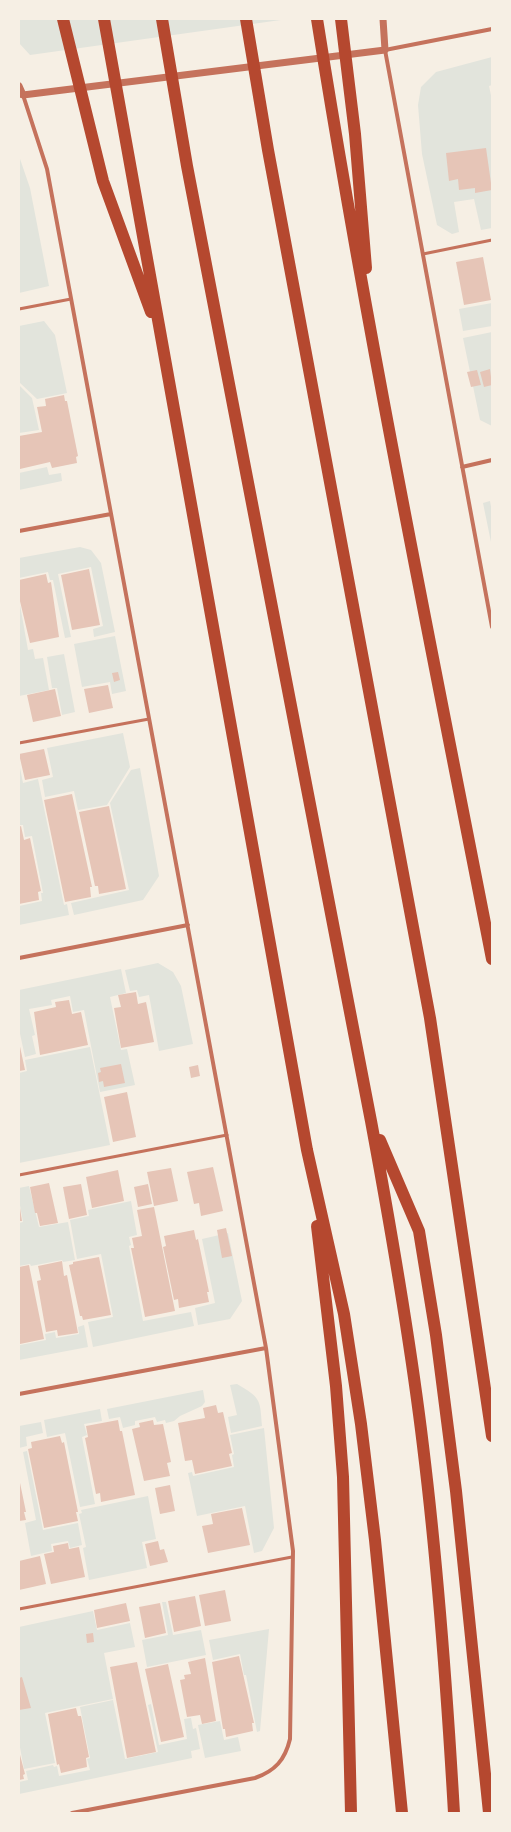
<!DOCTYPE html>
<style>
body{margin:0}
#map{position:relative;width:511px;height:1832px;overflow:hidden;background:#f6efe4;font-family:Arial,sans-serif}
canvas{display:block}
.frame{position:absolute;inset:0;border:20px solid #f6efe4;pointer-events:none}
</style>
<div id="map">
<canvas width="511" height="1832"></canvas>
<div class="frame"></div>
</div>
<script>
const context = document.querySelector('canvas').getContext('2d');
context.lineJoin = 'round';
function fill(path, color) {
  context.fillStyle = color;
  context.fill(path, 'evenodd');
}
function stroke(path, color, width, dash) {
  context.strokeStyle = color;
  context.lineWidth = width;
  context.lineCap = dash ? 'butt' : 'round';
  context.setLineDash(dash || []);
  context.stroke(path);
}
const green = new Path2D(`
 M19,19H288L30,55L19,43Z
 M492,57V85L489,86L492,100V228L481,230L474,199L454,202L459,232L452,234L437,225L422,154L418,105L421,87L436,72Z
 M19,156L30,188L49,286L19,293Z
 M492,303V326L463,331L459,309Z
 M44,321L55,335L67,393L37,399L19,382V326Z
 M492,332V426L480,420L463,338Z
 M19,385L32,398L39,430L19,433Z
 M47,467L49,475L61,473L62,481L19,490V473Z
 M490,501L492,512V547L483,503Z
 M80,547L91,550L101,563L115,632L94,637L93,629L103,626L91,567L58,574L71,637L65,638L53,580H50L48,572L19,578V558Z
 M20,605L28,650L33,649L35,659L43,658L49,690L19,696Z
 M115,636L126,691L112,694L110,682L82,687L74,644Z
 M64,654L75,712L62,715L57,688H52L47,657Z
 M123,733L130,767L107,805L78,810L74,791L45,797L42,780L53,777L47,748Z
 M19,763L23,783L38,779L64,905L67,904L69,915L19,925V906L42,901L41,893H43L32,836L25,837L23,825H19Z
 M140,768L159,876L143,900L74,915L71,903L129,890L110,803L131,770Z
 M158,963L173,972L181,986L193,1044L159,1051L149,995L139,997L137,990L130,991L125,970Z
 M121,969L126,993L110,997L121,1050L127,1049L135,1085L100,1092L84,1010L73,1012L70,996L51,1000L52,1005L29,1009L35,1035L32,1036L36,1054L25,1057L19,1029V990Z
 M90,1047L110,1145L19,1163V1073L27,1071L25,1060Z
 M29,1186L39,1227L68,1222L75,1260L63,1262L62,1260L31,1266L30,1264L19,1266V1223L23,1222L19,1200V1188Z
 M131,1201L137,1235L129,1237L131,1245L129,1246L143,1321L191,1312L194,1326L93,1347L88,1322L113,1317L101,1254L77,1259L70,1220L89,1216L88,1210Z
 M228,1233L242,1301L230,1319L198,1325L195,1308L215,1303L202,1239Z
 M84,1325L88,1347L19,1360V1342L20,1345L46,1340L45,1334L55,1332L56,1338L79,1334L78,1327Z
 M237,1384C261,1398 260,1399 262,1426L231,1433L228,1417L237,1415L230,1385Z
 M203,1390L205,1402L202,1406L180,1416L174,1421L166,1423L165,1420L157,1422L155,1417L135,1421V1425L123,1428L120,1417L109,1419L107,1409Z
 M100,1409L102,1421L84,1424L87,1435L82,1437L95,1504L80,1507L65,1433L47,1437L44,1420Z
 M41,1422L43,1433L26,1437L27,1446L19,1448V1426Z
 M264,1428L274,1528L262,1551L254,1553L245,1506L197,1516L188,1473L192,1472L193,1476L234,1467L232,1455L234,1454L230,1435Z
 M27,1451L43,1530L78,1523L82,1545L70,1548L68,1541L51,1544L52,1551L31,1556L25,1523L36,1520L23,1452Z
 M148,1496L156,1539L142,1542L147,1568L89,1580L83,1548L86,1547L79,1514L82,1513L81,1510Z
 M162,1602H166L173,1635L201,1630L206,1655L147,1667L142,1640L168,1635Z
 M93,1611L97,1630L130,1623L135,1647L104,1653L113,1699L45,1713L55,1763L24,1769L19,1742V1627Z
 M269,1629L260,1731L257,1732L246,1675H244L240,1654L213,1660L209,1640Z
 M113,1700L125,1759L158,1752L148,1705L151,1704L159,1745L187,1739L184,1719L191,1718L193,1729L196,1728L200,1749L191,1751L192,1758L19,1794V1782L28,1780L26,1771L53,1765L54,1767L57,1766L59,1776L90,1770L87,1759L90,1758L80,1707Z
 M220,1721L224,1740L238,1737L241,1751L205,1758L198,1725Z`);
const building = new Path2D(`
 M486,148L492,190L475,193V188L459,190L458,179L449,181L446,153Z
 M483,257L491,300L464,305L456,262Z
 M490,369L492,385L484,387L480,372Z
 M477,370L481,385L471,387L467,372Z
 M64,395L65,401H67L78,456L76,457L77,463L52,468L50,462L20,469L19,436L42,432L37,407L46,406L45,399Z
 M89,569L100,625L72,630L61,575Z
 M46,574L48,583L51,582L59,637L30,643L19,597V580Z
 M118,672L120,680L114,682L112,673Z
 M108,685L113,708L89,713L84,689Z
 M55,689L61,716L33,722L27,695Z
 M44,749L50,775L25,780L19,754Z
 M72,794L92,887H90L91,897L65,902L44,800Z
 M109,806L126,889L99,894L98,886H95L79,812Z
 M21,826L24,840L30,838L41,891L38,892L39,900L19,904V827Z
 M136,992L138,1004L146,1002L154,1042L121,1048L114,1008L121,1007L118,995Z
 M69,1000L72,1014L81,1012L88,1045L40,1055L34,1012L56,1007L55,1002Z
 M19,1042L25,1070L19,1071Z
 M121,1064L125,1083L104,1087L103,1081L99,1082L98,1073L101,1072L100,1068Z
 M198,1065L200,1076L191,1078L189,1067Z
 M127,1092L136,1137L113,1142L104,1097Z
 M213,1167L223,1211L201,1216L199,1203L194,1204L187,1172Z
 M171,1168L178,1201L154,1206L147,1172Z
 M118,1170L124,1201L92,1208L86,1177Z
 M49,1183L58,1223L40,1226L37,1213H35L30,1187Z
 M81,1184L87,1215L69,1219L63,1187Z
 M148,1184L152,1204L138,1207L134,1187Z
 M154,1207L175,1311L145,1317L131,1248H134L132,1238L142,1236L137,1210Z
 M20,1208L22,1221H19V1209Z
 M226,1228L232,1256L222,1258L217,1230Z
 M194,1230L196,1240L198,1239L209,1292H207L209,1302L179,1308L178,1299L174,1300L163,1247L166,1246L164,1236Z
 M99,1257L111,1315L83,1320L82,1316H80L69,1265L73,1264V1262Z
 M62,1261L64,1276L67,1275L78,1333L58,1336L57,1330L46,1332L37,1281L41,1280L38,1266Z
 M29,1265L44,1339L20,1344L19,1267Z
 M216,1405L218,1413L223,1412L232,1453L229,1454L232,1466L195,1474L192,1460L185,1461L178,1423L205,1418L203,1408Z
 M118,1420L120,1431H122L135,1495L101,1502L100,1493L96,1494L85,1438L88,1437L86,1426Z
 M153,1420L154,1425L163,1424L171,1462L167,1463L170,1476L144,1481L132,1429L140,1427L139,1423Z
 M60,1436L62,1443L64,1442L78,1512H76L78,1521L44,1528L28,1449L32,1448L31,1442Z
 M19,1478L26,1512H24L26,1520L19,1521Z
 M170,1485L175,1511L160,1514L155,1488Z
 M242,1508L250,1545L208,1553L202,1526L213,1524L211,1514Z
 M158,1541L160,1550L164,1549L168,1562L150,1566L145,1544Z
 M68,1543L69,1549L79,1547L85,1577L51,1584L44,1554L54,1552L53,1546Z
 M40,1556L46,1584L19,1590V1561Z
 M225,1590L231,1621L205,1626L199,1595Z
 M195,1596L201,1626L174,1632L168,1601Z
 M126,1603L130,1621L97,1628L94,1610Z
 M160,1603L166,1633L145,1638L139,1607Z
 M93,1633L94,1642L87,1643L86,1634Z
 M239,1656L254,1723H252L253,1731L226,1737L225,1729H223L212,1662Z
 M205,1658L216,1721L202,1724L200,1715L187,1717L180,1680L185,1679L184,1675L191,1674L188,1662Z
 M137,1662L156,1752L127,1758L110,1667Z
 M168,1664L184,1737L161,1742L145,1669Z
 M22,1677L31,1708L19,1710V1678Z
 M76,1708L78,1716H81L89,1757L86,1758L87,1767L61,1773L59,1764L57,1765L48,1714Z
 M19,1751L25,1774L23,1775L24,1779L19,1780Z`);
const service = new Path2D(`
 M423,254L492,240
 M19,309L71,299
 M19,743L149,719
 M19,1175L227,1135
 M19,1609L292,1557`);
const minor = new Path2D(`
 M492,29L385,50L492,627
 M19,96L23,95L47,169L266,1348L293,1551L290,1739C285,1760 275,1771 255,1778L72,1813
 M462,467L492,460
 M19,531L111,514
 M19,958L188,925
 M19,1394L266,1348`);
const tertiary = new Path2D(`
 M19,86L23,95L385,50L383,19`);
const motorway = new Path2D(`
 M63,19L103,181L151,312
 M104,19L307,1150L344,1314L361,1424L375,1540L402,1813
 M162,19L187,166L371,1121C391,1229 410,1337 423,1446C438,1568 447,1691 454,1813
 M246,19L268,150L430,1018L492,1436
 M317,19C367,334 431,646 492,959
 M341,19L355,134L366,268
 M380,1140L419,1231L436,1335L456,1491L489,1813
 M317,1226L336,1386L343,1477L351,1813`);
fill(green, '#e2e4dc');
fill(building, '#e6c5b7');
stroke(service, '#c5725c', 3);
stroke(minor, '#c5725c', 4);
stroke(tertiary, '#c5725c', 7);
stroke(motorway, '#b5482f', 12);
</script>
